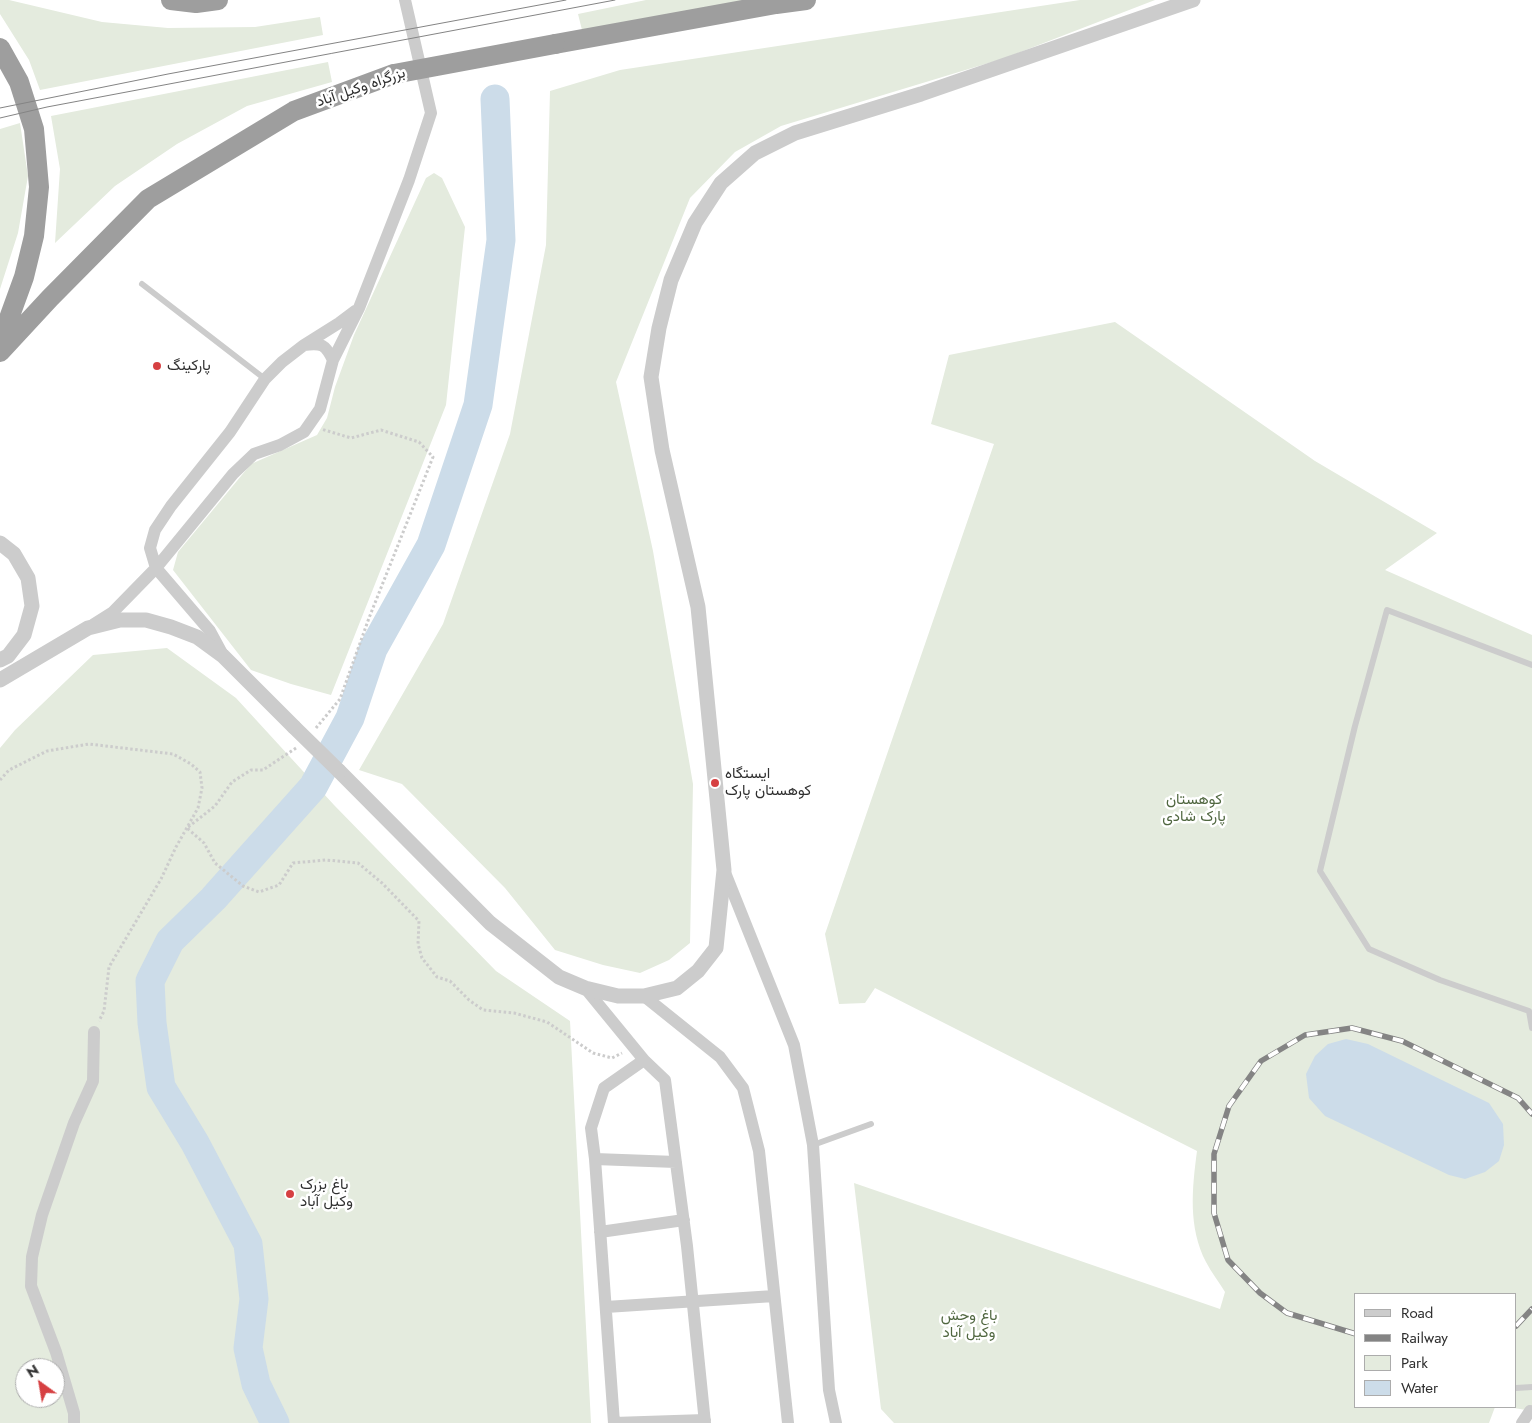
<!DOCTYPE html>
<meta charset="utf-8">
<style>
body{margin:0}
#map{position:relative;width:1532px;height:1423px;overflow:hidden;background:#fff;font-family:Jost,sans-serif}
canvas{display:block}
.legend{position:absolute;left:1354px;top:1293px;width:162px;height:115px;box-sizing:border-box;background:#fff;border:1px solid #acacac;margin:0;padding:6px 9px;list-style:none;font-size:15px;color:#2f2f2f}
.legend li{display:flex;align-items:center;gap:10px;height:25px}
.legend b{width:25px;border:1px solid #acacac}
.north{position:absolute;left:15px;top:1358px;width:50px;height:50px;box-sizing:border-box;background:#fff;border:1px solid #acacac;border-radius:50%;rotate:328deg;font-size:14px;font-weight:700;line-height:20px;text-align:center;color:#2f2f2f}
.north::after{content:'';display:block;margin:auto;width:18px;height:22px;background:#d64042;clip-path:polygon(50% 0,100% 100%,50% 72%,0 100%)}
</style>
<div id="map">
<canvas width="1532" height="1423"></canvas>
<ul class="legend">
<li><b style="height:6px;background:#ccc"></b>Road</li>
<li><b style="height:6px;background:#848484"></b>Railway</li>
<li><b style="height:14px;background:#e4ebde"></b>Park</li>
<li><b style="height:14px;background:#ccdce9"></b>Water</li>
</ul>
<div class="north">N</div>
</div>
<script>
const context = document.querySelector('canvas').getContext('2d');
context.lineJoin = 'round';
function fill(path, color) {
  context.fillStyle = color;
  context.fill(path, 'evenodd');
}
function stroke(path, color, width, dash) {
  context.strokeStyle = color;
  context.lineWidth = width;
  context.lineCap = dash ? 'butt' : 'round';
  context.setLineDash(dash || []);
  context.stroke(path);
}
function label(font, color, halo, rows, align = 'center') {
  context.font = font + ' Jost,Vazirmatn,sans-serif';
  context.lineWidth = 5;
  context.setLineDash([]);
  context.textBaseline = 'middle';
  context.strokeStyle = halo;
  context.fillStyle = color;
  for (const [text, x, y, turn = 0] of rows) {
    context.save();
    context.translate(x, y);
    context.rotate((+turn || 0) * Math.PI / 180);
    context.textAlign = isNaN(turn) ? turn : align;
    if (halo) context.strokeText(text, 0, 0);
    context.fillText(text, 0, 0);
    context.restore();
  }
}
const green = new Path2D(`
 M0,0H9L102,22L168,28L255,27L320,17L323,35L40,90L29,60L0,14Z
 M646,0H783L584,38L578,14Z
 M1080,0H1155L1005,58L781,126L735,152L690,198L616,382L653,551L693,784L690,943L669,960L640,973L603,965L555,950L505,888L402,784L359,770L443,624L510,434L546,245L550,91L620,70Z
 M328,62L332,82L247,106L177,144L115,186L55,243L60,169L51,116Z
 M20,123L28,176L18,233L0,289V129Z
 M434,173L442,178L465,227L446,405L331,695L291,684L251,670L173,570L178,552L251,464L317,435L327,418L335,387L354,335L426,178Z
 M1115,322L1315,461L1437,533L1385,570L1532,635V1411L1508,1407H1516V1294H1356V1407H1495L1489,1423H894L881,1409L854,1183L1220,1309L1225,1292C1219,1282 1211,1272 1206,1262C1188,1227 1192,1189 1197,1151L875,988L865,1003L839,1004L825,934L994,444L931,424L949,355Z
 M167,648L236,698L334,805L496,971L570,1021L591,1423H0V748L15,730L93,655ZM25,1368H55V1398H25Z`);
const water = new Path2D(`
 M1346,1039L1368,1044L1489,1103L1503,1124L1504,1145L1499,1161L1485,1172L1465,1179L1449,1175L1325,1116L1309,1098L1306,1074L1315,1056L1328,1044Z`);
const river = new Path2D(`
 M275,1423L256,1384L248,1348L254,1299L248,1244L195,1143L161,1087L152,1023L150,981L170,941L213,899L313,787L350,718L373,649L431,545L478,405L501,240L495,99`);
const path = new Path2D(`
 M316,728L340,699L369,618L433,457L419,442L381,430L351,438L321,429
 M296,748L263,770H251L232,782L215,806L187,828L204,843L215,863L243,886L259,892L279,885L293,863L326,860L358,863L382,883L419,921L418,944L422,958L437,977L450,981L469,1000L483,1010L514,1013L547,1022L593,1053L612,1058L622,1053
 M0,780L9,770L47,751L89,744L173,754L191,764L200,772L202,788L198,808L176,847L161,879L109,967L104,1011L99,1021`);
const service = new Path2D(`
 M142,284L265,379
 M1532,665L1387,610L1355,726L1320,871L1369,949L1440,980L1529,1011L1532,1028
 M813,1145L871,1124
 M1516,1388L1532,1387`);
const minor = new Path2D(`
 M304,345C322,343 325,344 333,360
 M94,624L113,612L156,568L233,474L254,454L280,445L304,432L320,409L333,360L359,308L409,180L431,113L405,0
 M223,655L210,631L156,568L150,548L155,530L171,506L230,432L265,379L282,362L304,345L339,323L355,311
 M724,870L794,1045L813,1145L829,1390L836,1423
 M585,988L644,1060L665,1080L687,1246L705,1423
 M644,996L720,1057L743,1088L759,1151L788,1423
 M595,1159L676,1162
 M600,1232L684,1220
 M606,1307L774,1296
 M74,1423V1413L56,1352L31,1286L32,1257L42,1215L74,1123L93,1081L94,1032
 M614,1423L595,1159L591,1128L604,1088L644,1060
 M614,1423L705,1420
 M1522,1423L1530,1411`);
const tertiary = new Path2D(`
 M0,543L14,554L28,578L32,606L24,635L8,656L0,660
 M0,680L88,628L120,620H146L171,627L197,637L223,656L294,727
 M339,771L490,923L559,977L585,988L618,996H644L677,988L698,971L716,948L724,870L698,607L662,450L651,377L659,328L671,280L695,223L721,183L755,153L795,133L921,94L1193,0`);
const trunk = new Path2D(`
 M171,0L196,3L218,0
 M555,44L776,4L806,0
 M0,48L19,82L34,129L39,187L34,236L24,277L0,343
 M0,352L50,298L148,199L294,111L394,74`);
const tram = new Path2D(`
 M0,108L168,74L566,0
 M0,118L47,107L615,0`);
const rail = new Path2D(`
 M1516,1326L1532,1309
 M1356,1334L1287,1313L1260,1293L1228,1260L1214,1213V1154L1229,1106L1261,1061L1305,1035L1352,1028L1402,1041L1441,1060L1518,1098L1532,1114`);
const tertiaryBridge = new Path2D(`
 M294,727L339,771`);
const trunkBridge = new Path2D(`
 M394,74L555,44`);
const markers = [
 [157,366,5,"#d64042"],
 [715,783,5,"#d64042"],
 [290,1194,5,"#d64042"]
];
const streetNames = [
 ["بزرگراه وکیل آباد",361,88,-19]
];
const poiNames = [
 ["پارکینگ",167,366],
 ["ایستگاه",725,774],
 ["کوهستان پارک",725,791],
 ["باغ بزرک",300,1185],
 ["وکیل آباد",300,1202]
];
const parkNames = [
 ["کوهستان",1194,800],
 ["پارک شادی",1194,817],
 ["باغ وحش",969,1316],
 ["وکیل آباد",969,1333]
];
fill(green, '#e4ebde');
fill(water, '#ccdce9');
stroke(river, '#ccdce9', 29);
stroke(path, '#ccc', 3, [2.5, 2.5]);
stroke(service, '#ccc', 6);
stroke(minor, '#ccc', 12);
stroke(tertiary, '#ccc', 15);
stroke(trunk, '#9e9e9e', 20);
stroke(tram, '#848484', 1);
stroke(rail, '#848484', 5.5);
stroke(rail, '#fff', 4, [11]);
stroke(tertiaryBridge, '#ccc', 15);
stroke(trunkBridge, '#9e9e9e', 20);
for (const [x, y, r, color] of markers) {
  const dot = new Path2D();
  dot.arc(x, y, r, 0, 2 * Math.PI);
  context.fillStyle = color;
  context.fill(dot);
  stroke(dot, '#fff', 2);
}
label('15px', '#2f2f2f', '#fff', streetNames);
label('15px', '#2f2f2f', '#fff', poiNames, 'left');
label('15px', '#506740', '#fff', parkNames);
</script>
